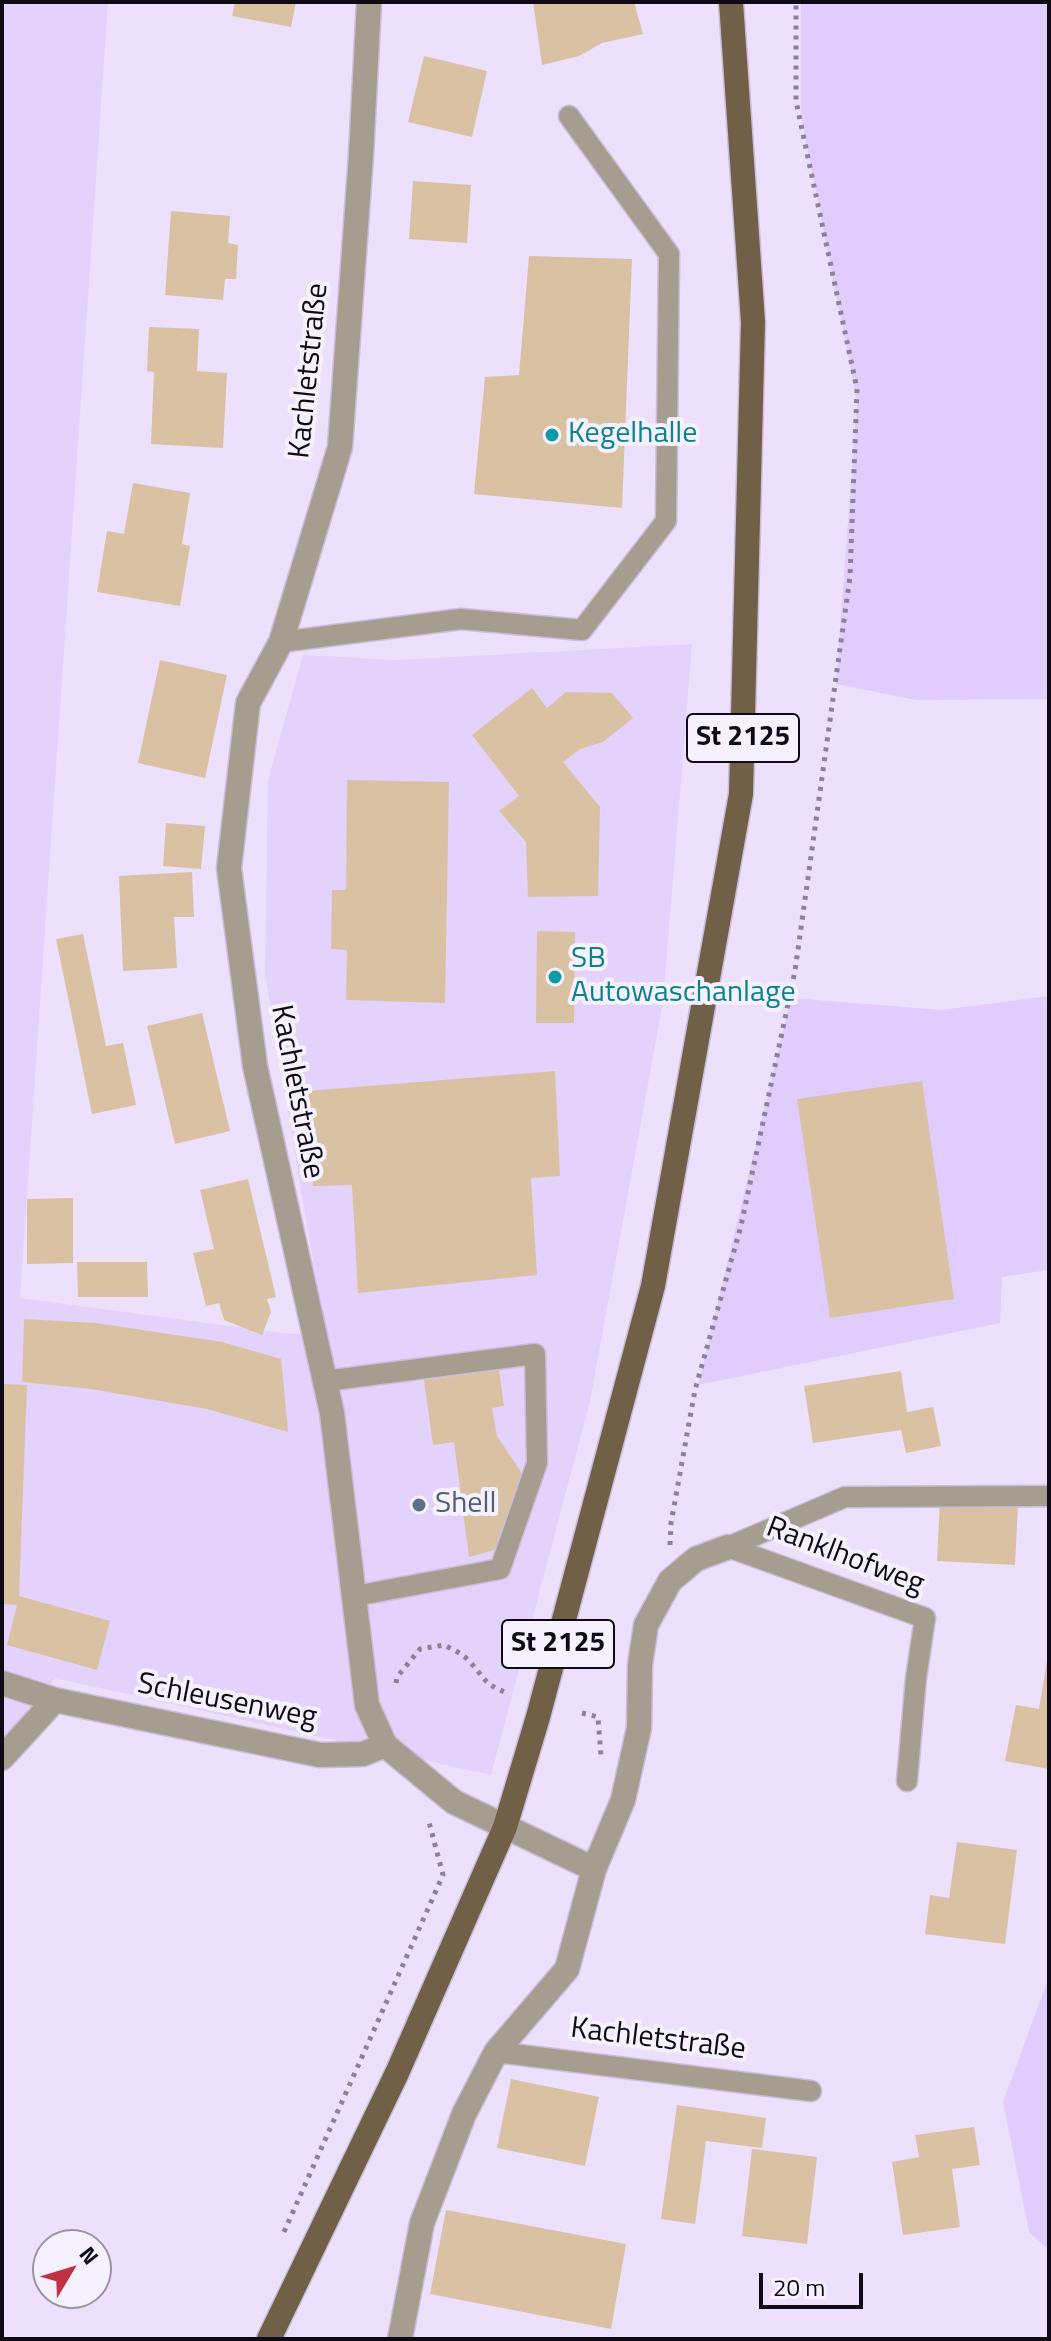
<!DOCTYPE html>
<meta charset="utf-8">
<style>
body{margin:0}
#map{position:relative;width:1051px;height:2341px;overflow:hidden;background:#ece0fd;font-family:"Titillium Web",sans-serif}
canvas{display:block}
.frame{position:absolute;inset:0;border:4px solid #0f0a15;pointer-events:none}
.north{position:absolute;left:32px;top:2229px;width:80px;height:80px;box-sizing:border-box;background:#f6f1ff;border:2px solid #9a95a1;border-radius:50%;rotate:52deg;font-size:22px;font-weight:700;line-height:32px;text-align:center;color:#0f0a15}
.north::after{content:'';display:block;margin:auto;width:28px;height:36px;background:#c23140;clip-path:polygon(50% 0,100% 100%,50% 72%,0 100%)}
.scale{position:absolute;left:759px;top:2273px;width:104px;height:36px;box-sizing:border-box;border:4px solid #0f0a15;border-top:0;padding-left:10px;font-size:24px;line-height:28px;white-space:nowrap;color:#0f0a15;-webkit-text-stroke:6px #f6f1ff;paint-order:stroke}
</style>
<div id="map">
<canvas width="1051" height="2341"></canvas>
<div class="frame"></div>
<div class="north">N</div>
<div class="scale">20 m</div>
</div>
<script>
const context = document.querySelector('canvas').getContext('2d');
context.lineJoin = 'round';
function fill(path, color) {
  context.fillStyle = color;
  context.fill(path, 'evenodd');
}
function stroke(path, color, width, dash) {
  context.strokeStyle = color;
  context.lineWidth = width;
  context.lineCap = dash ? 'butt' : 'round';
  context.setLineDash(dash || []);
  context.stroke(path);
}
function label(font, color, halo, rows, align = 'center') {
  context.font = font + ' "Titillium Web",sans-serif';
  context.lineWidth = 8;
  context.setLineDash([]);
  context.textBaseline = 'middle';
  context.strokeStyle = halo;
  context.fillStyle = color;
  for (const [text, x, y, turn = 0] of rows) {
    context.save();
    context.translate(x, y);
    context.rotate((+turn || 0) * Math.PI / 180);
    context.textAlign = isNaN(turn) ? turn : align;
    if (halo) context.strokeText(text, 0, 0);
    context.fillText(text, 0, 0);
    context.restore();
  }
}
const built = new Path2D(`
 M2,2H108L20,1298L289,1334L325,1333L265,974L268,780L303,655L398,660L692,644L663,1002L590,1401L491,1775L55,1678L2,1751Z`);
const green = new Path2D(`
 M801,2H1049V699L916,700L836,684L857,401L801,116Z
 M1049,996V1270L1002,1277L1000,1323L698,1385L791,998L941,1010Z
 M1049,1977V2250L1029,2232L1003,2102Z`);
const building = new Path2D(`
 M235,2H296L291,27L232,16Z
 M533,2H634L643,34L602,43L579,56L542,65Z
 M424,56L487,71L472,137L408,122Z
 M413,181L471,185L467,243L409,239Z
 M171,211L230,216L228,243L238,245L236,279H225L223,300L165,295Z
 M529,256L632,259L622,508L474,494L485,377L519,375Z
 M149,327L199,329L197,371L227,373L223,448L151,444L154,372L147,371Z
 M133,483L190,493L182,544L190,546L180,606L97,592L107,531L124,534Z
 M160,660L227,675L205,778L138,763Z
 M532,688L547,708L566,692L612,693L633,718L603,742L580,749L563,762L600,807L598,896L528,897L526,842L499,811L519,796L472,735Z
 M347,780L449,782L445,1003L346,1000L347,950L331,949L332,890H346Z
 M166,823L205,826L201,869L163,866Z
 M192,872L194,917H174L177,968L123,971L119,876Z
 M537,931L575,932L574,1023H536Z
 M83,934L106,1046L123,1043L136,1105L92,1114L56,939Z
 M202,1013L230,1131L175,1144L147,1026Z
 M555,1071L560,1176L531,1178L537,1275L358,1293L352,1185L313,1186L307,1091Z
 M922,1081L954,1299L830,1318L797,1099Z
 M248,1179L276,1297L267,1299L271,1312L262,1335L224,1320L219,1303L206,1306L193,1253L214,1249L200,1190Z
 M73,1198V1263L27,1264V1199Z
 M77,1262H147L148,1297H78Z
 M24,1319L96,1323L222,1342L281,1359L288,1432L207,1409L91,1389L22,1382Z
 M499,1370L504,1406L492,1408L497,1436L523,1475L495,1550L469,1557L454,1442L433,1445L424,1380Z
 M901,1371L907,1412L933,1407L941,1446L906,1453L901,1430L813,1443L804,1386Z
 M2,1384L27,1385L19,1596L110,1621L97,1670L7,1645L17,1605L2,1604Z
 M940,1500L1018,1504L1015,1565L937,1561Z
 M1047,1661L1049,1769L1005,1761L1016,1705L1039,1709Z
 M957,1842L1017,1850L1005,1944L925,1934L930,1895L949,1898Z
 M511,2079L599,2097L585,2166L497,2148Z
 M677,2105L766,2118L762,2148L706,2141L695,2224L661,2219Z
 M974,2127L980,2165L952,2169L960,2227L903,2235L892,2162L919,2157L915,2135Z
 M752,2149L817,2157L807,2244L742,2236Z
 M446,2210L626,2244L611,2329L430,2294Z`);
const path = new Path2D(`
 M670,1545L671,1523L695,1390L741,1226L795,971L850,577L857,389L796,101V2
 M396,1683L397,1677L420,1649L444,1645C452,1649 461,1653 467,1659C485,1676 481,1684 508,1693
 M582,1713L598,1717L601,1756
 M284,2232L443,1875L429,1822`);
const lane = new Path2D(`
 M281,642L461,619L582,630L666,521L669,254L569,116
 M325,1381L535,1354L537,1463L500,1569L355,1596
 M728,1547L925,1618L916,1678L907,1781
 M728,1547L845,1497L1049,1496
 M496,2052L811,2091`);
const street = new Path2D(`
 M369,2L361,155L340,447L281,642L248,703L229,868L255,1066L332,1413L367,1705L385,1745L454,1802L594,1869
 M2,1683L55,1700
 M2,1758L55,1700L320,1755L363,1754L385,1745
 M400,2339L422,2223L464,2114L496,2052L567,1969L594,1869L623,1800L639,1728L640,1665L646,1625L670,1581L696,1559L728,1547`);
const primary = new Path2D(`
 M269,2339L397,2073L505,1827L538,1717L653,1286L741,794L753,322L731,2`);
const markers = [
 [552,435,8,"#0f9aa8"],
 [555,977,8,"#0f9aa8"],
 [419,1505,8,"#5c6f8a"]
];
const shields = [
 [743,738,112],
 [558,1644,112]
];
const shieldNames = [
 ["St 2125",743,738],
 ["St 2125",558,1644]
];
const streetNames = [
 ["Kachletstraße",310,371,-84],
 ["Kachletstraße",296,1092,79],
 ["Ranklhofweg",845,1557,21],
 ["Schleusenweg",227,1702,11],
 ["Kachletstraße",658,2040,7]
];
const cultureNames = [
 ["Kegelhalle",568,435],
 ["SB",571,960],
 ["Autowaschanlage",571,994]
];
const serviceNames = [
 ["Shell",435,1505]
];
fill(built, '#e3d2fc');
fill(green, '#e1ccfe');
fill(building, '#d9c2a3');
stroke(lane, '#c9bed8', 23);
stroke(street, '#c9bed8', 27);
stroke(primary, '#c9bed8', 27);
stroke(path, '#8b8298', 5, [4, 6]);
stroke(lane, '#a59d8f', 20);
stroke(street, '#a59d8f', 24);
stroke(primary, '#6f6047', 24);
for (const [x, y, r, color] of markers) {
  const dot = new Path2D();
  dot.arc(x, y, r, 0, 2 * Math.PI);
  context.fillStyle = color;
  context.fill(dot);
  stroke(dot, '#f6f1ff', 3);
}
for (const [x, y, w] of shields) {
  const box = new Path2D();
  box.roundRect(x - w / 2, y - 24, w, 48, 6);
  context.fillStyle = '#f6f1ff';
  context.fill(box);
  stroke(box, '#0f0a15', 2);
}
label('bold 28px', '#0f0a15', null, shieldNames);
label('30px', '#0f0a15', '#f6f1ff', streetNames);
label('30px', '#0d838f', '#f6f1ff', cultureNames, 'left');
label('30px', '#4e5e75', '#f6f1ff', serviceNames, 'left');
</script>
